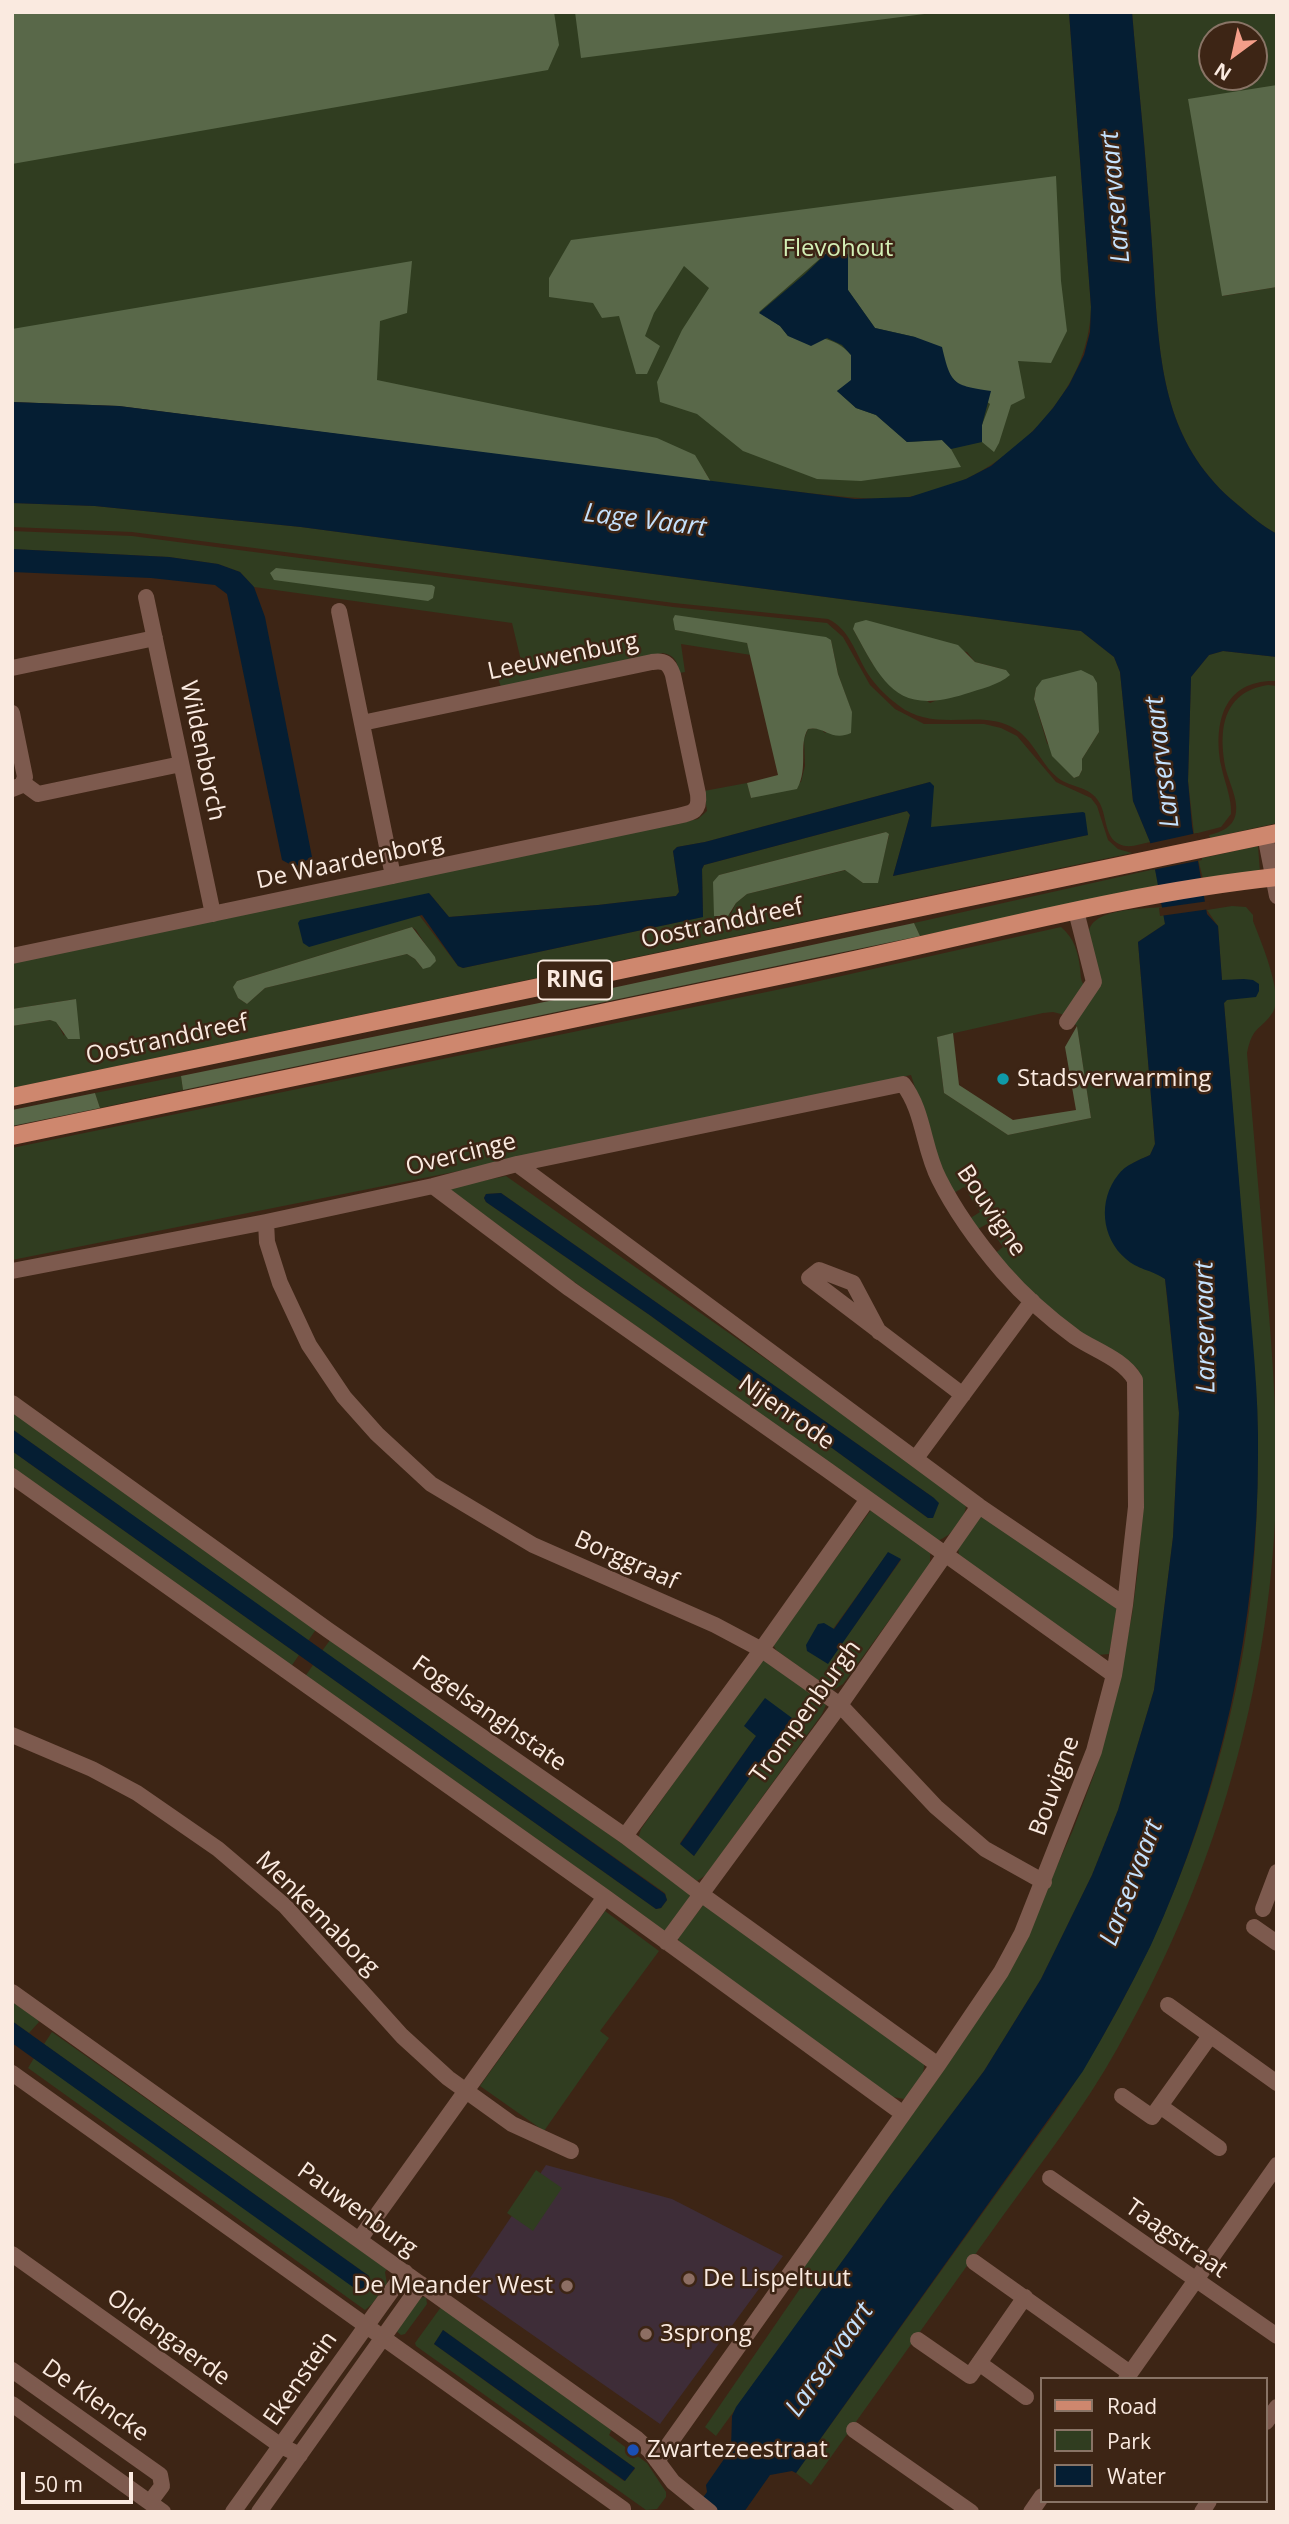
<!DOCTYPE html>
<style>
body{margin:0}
#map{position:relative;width:1289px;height:2524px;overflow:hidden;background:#3d2515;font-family:"Open Sans",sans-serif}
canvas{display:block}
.frame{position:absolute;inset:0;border:14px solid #faeae0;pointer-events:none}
.legend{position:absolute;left:1040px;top:2377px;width:228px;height:126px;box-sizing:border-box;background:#3d2515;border:2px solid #897466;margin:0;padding:9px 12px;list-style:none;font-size:21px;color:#faeae0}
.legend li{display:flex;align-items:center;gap:14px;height:35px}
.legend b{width:35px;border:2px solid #897466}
.north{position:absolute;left:1198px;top:21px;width:70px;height:70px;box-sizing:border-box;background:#3d2515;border:2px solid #897466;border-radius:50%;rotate:213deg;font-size:19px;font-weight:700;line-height:28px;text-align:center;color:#faeae0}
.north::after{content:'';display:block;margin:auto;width:24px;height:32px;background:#f49e89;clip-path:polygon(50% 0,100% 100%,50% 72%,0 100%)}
.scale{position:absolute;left:21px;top:2472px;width:112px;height:32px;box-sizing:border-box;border:4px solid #faeae0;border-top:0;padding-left:9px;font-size:21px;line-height:24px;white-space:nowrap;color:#faeae0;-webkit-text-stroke:5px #3d2515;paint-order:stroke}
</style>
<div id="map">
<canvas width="1289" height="2524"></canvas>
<div class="frame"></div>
<ul class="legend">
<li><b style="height:9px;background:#ce876e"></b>Road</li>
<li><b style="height:19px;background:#303d20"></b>Park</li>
<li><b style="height:19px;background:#051e33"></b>Water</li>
</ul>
<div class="north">N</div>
<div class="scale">50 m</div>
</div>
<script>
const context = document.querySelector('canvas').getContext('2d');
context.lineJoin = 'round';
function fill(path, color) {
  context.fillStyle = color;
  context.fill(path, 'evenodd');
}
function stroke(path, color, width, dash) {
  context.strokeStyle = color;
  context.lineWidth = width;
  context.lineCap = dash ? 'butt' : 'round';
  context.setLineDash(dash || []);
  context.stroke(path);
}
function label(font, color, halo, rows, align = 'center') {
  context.font = font + ' "Open Sans",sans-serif';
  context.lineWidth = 5;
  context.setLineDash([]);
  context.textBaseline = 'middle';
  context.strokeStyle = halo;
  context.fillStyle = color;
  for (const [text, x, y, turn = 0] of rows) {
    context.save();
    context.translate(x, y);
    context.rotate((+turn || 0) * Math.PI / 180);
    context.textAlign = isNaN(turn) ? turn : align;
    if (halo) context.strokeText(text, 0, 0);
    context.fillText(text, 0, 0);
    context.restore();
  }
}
const education = new Path2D(`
 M546,2165L672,2199L783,2256L660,2424L464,2287Z`);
const green = new Path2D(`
 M12,12H1069L1091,307C1090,350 1072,386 1045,418C1010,458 962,489 908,497C878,501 847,497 817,494C782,490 746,486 711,482L704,470L12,386Z
 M1132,12H1277V85L1223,296L1277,287V534C1262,526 1250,515 1238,505C1169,448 1161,378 1155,294C1153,260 1151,227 1148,193C1144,133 1137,72 1132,12ZM1212,35H1254V77H1212Z
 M12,503L95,506L301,527L1081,631L1114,657L1120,672L1133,801L1150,842C1140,844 1129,849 1119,844C1104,837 1107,815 1099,802C1090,786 1071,788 1058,778C1044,767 1037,749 1024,736C988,702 939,737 898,705C887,697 876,686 868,674C856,655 850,629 828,619L674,603L132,532L12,527ZM853,629L967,652L975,662L1006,670L930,703L872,663ZM1036,688L1099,732L1082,759V770L1079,776L1074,778L1047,743L1034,699Z
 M12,531L132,536L673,607L827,623L843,637L870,685L895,709L924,724H984L1001,728L1017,736L1056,782L1091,798L1097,806L1108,840L1118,849L1132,853L12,1088V1026L50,1020L56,1021L64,1036L76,999L12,1009V963L698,819L707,811L704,791L747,783L751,798L801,782L805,766L804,739L808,729L820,728L825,733L852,713L838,674L831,640L675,630L744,641L747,643L751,655L681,644L685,672L679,673C678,663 675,655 663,653L501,687L498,678L524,673L512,623L254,587L240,572L218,564L169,557L12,549ZM930,782L931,827L1088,835L893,876L910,815L907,811L704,865L702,869L703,917L463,968L458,966L419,915L430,894L449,917L598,905L676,896L679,892L673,851L677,847L705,842ZM886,832L889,835L877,883H863L846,870L747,894L736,903L731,914L716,918L719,875ZM412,927L416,930L436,961L422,968L415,959L407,954L265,988L247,1004L238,998L234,987L237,981Z
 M1223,651L1277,657V681C1224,679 1213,722 1221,765C1224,781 1232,798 1231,814L1221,827L1194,834L1188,781L1191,677L1209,655Z
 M1268,685L1277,686V823L1210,838L1209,835C1222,832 1234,827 1236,812C1238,799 1229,782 1226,770C1218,731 1222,692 1268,685Z
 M1258,846L1260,872L1203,879L1198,859Z
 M1155,869L1159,885L920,936L914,923Z
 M1232,906L1246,907L1253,915V921C1260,939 1284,995 1273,1012C1261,1031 1253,1024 1247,1053C1253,1128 1260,1204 1266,1279C1273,1360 1279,1440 1275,1521C1265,1707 1209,1888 1117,2049C1084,2108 1042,2162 1002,2217C938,2306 875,2395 811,2485L796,2473L1056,2111C1148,1976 1213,1819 1242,1658C1257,1575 1259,1489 1257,1405L1224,1003L1244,979L1222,981L1218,926L1207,910Z
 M1163,907L1165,924L1138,942L1155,1144L1150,1155L1133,1163L1138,1267L1152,1270L1165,1279L1179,1413L1173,1537L1154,1690L1118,1810L1092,1875L1041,1979L984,2071L891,2194L716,2436L705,2427L808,2277L798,2269L1031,1924L1073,1830L1095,1772L1111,1712L1132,1615L1139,1561L1143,1477L1138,1369L1057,1317L994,1254L1003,1247L987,1224L976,1230L969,1219L980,1212L964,1187L954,1193L941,1168L911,1075L534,1156L12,1260V1148L810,983L1061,927C1074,938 1078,951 1080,968C1081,976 1080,979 1084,985L1065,1015L1053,1012L1043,1013L937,1037L944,1093L1008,1135L1091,1118L1077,1026L1073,1023L1100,984C1096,969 1090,952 1089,936C1086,908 1143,909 1163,907Z
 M181,1076L183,1090L100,1108L95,1093Z
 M506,1176L966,1500C968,1517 952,1536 937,1541L444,1189ZM501,1193L934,1498L933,1518H928L651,1316L486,1202L484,1198L486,1194Z
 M12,1407L319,1625L308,1641L12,1429Z
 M12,1451L299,1655L290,1668L12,1469Z
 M871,1510L930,1551V1564L843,1684L832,1691L776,1650L773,1644ZM888,1553L901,1560L828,1663L833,1629Z
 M983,1512L1118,1606L1109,1654L1097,1655L959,1556L958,1545Z
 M333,1636L691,1893L686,1904L666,1930L658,1932L304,1678L313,1665L656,1909L661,1908L667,1900L665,1893L322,1651Z
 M762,1658L826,1705L822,1714L706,1875L697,1881L638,1839L641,1829ZM756,1736L694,1856L680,1843Z
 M704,1904L924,2063C925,2076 914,2091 904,2099L888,2096L682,1949L678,1938Z
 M605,1911L659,1951L600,2031L609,2038L544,2131L480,2086Z
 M12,2001L37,2019L39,2022L29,2033L12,2021Z
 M52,2032L387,2269L385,2272L387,2284L372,2304L365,2310L28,2068L34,2058L364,2290L370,2283L369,2276L44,2044Z
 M536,2170L562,2188L533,2231L507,2213Z
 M426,2297L427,2304L405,2334L401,2335L395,2330L418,2298Z
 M441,2307L612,2429L609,2435L647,2463L666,2492V2497L657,2509L646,2510L416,2346L415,2343ZM443,2330L635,2468V2469L624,2481L434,2344Z`);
const forest = new Path2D(`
 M12,12H554L559,45L548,70L12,164Z
 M575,12H940L581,58Z
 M1277,85V287L1222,296L1188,99Z
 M1056,176L1061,281L1067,331L1051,363L1018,361L1025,398L1011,405L999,443L994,452L982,442V425L990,404L969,388L959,385L915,337L875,328L848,290V255L839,242L759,312L780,326L788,336C813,337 834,335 851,355V381L837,391L856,408L876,415L907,442L942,440L951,449L961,467L861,481L817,479L743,451L697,414L660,402L657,382L682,330L709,288L684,266L654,313L645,336L660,346L647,374H636L619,316L602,318L593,303L549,297V278L571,240Z
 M412,261L407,313L380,321L377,380L657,438L695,455L711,482L119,406L12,402V329Z
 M276,568L432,585L435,587L433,598L428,601L274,580L270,573Z
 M675,615L826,637L831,640L838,674L852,712L851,733C831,742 824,725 808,729C798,745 809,767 797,789L751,798L747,783L778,775L747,643L675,630L673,619Z
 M866,620L958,645L975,662L1006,670L1010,675C999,685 980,689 965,694C896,716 883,683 853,629L855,623Z
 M1081,670L1093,676L1097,683L1099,732L1082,759V770L1079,776L1074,778L1052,756L1034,699L1036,688L1042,680Z
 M886,832L889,834L878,883H863L845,870L747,894L736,903L728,916H714L713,882L719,875Z
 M914,923L920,936L183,1090L181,1076L603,990Z
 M412,927L435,957L436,961L430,967L423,969L415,959L407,954L265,988L247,1004L238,998L233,987L237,981Z
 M76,999L80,1039H68L56,1022L50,1020L12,1026V1009Z
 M1077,1026L1091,1118L1008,1135L944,1093L937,1037L953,1033L959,1085L1013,1120L1076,1110L1065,1047Z
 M95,1093L100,1108L12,1126V1110Z`);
const water = new Path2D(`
 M1069,12H1132C1137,72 1144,133 1148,193C1151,227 1153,260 1155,294C1161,378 1169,448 1238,505C1250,515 1262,526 1277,534V657L1223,651L1209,655L1191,677L1188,781L1192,826L1207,914L1218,926L1222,980L1244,979L1253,980L1259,984V991L1256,997L1227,1000L1224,1003C1232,1094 1239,1184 1247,1274C1252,1335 1259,1395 1258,1456C1258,1624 1221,1792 1151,1945C1130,1988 1107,2030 1083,2071L796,2473L792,2471L770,2475L744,2512H693L707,2492L706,2485L731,2449L732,2416L736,2407L891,2194L984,2071L1041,1979L1092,1875L1118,1810L1154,1690L1173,1537L1179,1413L1167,1296L1165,1279C1152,1270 1136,1269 1126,1259C1101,1238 1098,1200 1118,1175C1125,1165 1139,1160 1150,1155L1155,1144L1138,942L1165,924L1150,842L1133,801L1120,672L1114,657L1081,631L301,527L95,506L12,503V402L119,406L855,499L910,497L966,479L991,466L1033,431L1053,408L1069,385L1084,355L1090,332L1091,307Z
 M838,242L848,255V290L875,328L915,337L942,347C951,385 953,385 991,391L982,425V442L951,449L942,440L907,442L876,415L856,408L837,391L851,380V355L842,345L827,338L811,346L788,336L780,326L759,313L805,274Z
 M12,549L169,557L218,564L240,572L254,587L265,617L312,857L295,867L282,860L227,594L215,585L151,578L12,572Z
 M930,782L934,786L931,827L1083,812L1085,813L1088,835L893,876L910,815L907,811L704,865L702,869L703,917L463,968L458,966L422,915L309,947L303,943L298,923L300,920L429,893L449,917L598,905L676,896L679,892L673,851L677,847L705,842Z
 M501,1193L934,1498L939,1503L933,1518H928L651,1316L486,1202L484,1198L486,1194Z
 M12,1429L665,1894L667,1900L661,1908L656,1909L12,1451Z
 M888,1552L901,1559L828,1664L807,1651L806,1645L818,1624L824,1623L834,1629Z
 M765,1698L792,1718L694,1856L680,1844L756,1736L744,1726Z
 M12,2021L369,2276L370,2283L364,2290H357L12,2043Z
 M443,2330L635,2468L625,2481L434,2344Z`);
const pier = new Path2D(`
 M1197,833L1202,860L1152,870L1147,844Z
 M1209,901L1210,909L1160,916L1159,908Z`);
const street = new Path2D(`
 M146,597L213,914
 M339,611L393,876
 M12,668L155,638
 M12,713L25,777L22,785L12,789
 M23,783L38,794L181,764
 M1265,835L1277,896
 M12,956L678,816C693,813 700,811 698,794L673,675C669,663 664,660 652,662L362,723
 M1067,1022L1094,982L1076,911
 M517,1164L979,1506L1125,1605
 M433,1186L570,1289L826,1469L1114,1675
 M266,1222L267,1242L280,1283L309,1345L344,1397L377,1434L431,1484L533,1545L715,1625L762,1650L840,1705L936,1807L985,1849L1044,1882
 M12,1271L266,1222L433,1186L517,1164L903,1084C924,1111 923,1148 939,1179C955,1211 979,1244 1003,1272C1024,1296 1049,1318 1075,1337C1094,1350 1123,1359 1135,1380L1136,1507L1125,1605L1114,1675L1094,1751L1022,1933L1001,1972L938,2065L657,2461
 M879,1332L853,1283L819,1270L809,1278L963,1395
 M12,1403L328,1630L625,1836L701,1894L938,2065
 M916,1458L1032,1301
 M12,1476L605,1897L902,2113
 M12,1735L92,1769L137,1793L218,1849L285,1906L402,2036L448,2078L512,2124L571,2151
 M625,1836L754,1660L868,1499
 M1263,1909L1277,1872
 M1254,1927L1277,1943
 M666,1942L840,1705L979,1506
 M12,1992L636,2438L649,2450L673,2482L710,2512
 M1168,2005L1277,2083
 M12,2073L623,2509L622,2512
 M1122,2096L1152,2117L1210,2036
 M1160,2106L1219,2148
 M1050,2178L1277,2336
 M359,2240L605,1897
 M12,2254L281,2446L300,2455
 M974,2262L1130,2373
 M918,2340L970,2376L1025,2297
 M979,2363L1026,2397
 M12,2370L160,2475L162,2486L150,2502
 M1126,2379L1277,2165
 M12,2404L163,2512
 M1266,2422L1277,2407
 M854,2430L971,2512
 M233,2512L405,2272
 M259,2512L421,2284
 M1031,2512L1042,2496
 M1202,2512L1209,2501`);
const primary = new Path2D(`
 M12,1097L1277,833
 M12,1136C285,1079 558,1022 831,965C979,934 1126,893 1277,877`);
const markers = [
 [1003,1079,7,"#0f9aa8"],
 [689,2279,7,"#8d6e63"],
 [567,2286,7,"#8d6e63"],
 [646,2334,7,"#8d6e63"],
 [633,2450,7,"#1a4fb4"]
];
const shields = [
 [575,980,74]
];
const shieldNames = [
 ["RING",575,980]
];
const parkNames = [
 ["Flevohout",838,249]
];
const streetNames = [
 ["Leeuwenburg",563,657,-12],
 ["Wildenborch",202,751,78],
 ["De Waardenborg",350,862,-12],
 ["Oostranddreef",722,924,-12],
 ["Oostranddreef",167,1040,-12],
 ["Overcinge",461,1155,-14],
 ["Bouvigne",991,1211,56],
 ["Nijenrode",786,1413,35],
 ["Borggraaf",626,1561,24],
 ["Trompenburgh",806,1712,-54],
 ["Fogelsanghstate",489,1714,35],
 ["Bouvigne",1055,1786,-70],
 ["Menkemaborg",317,1914,45],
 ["Pauwenburg",357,2210,36],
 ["Taagstraat",1176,2239,35],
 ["Oldengaerde",168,2338,36],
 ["Ekenstein",301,2379,-55],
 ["De Klencke",95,2401,35]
];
const poiNames = [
 ["Stadsverwarming",1017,1079],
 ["De Lispeltuut",703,2279],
 ["De Meander West",553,2286,"right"],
 ["3sprong",660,2334],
 ["Zwartezeestraat",647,2450]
];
const waterNames = [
 ["Larservaart",1116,197,-95],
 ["Lage Vaart",645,521,7],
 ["Larservaart",1163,762,-97],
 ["Larservaart",1206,1327,-91],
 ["Larservaart",1132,1883,-69],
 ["Larservaart",830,2360,-55]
];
fill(education, '#3e2d38');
fill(green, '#303d20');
fill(forest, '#596849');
fill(water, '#051e33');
fill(pier, '#3d2515');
stroke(street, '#7d5a4e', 16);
stroke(primary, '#ce876e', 18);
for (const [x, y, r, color] of markers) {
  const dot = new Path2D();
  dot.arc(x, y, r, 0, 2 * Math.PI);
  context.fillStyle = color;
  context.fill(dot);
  stroke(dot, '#3d2515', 2.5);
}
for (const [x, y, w] of shields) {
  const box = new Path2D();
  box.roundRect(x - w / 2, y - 19.5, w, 39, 5);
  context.fillStyle = '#3d2515';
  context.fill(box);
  stroke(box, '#faeae0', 2);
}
label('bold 23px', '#faeae0', null, shieldNames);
label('24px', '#d3efb6', '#3d2515', parkNames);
label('24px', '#faeae0', '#3d2515', streetNames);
label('24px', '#faeae0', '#3d2515', poiNames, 'left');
label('italic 26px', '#c5e2fe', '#3d2515', waterNames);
</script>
